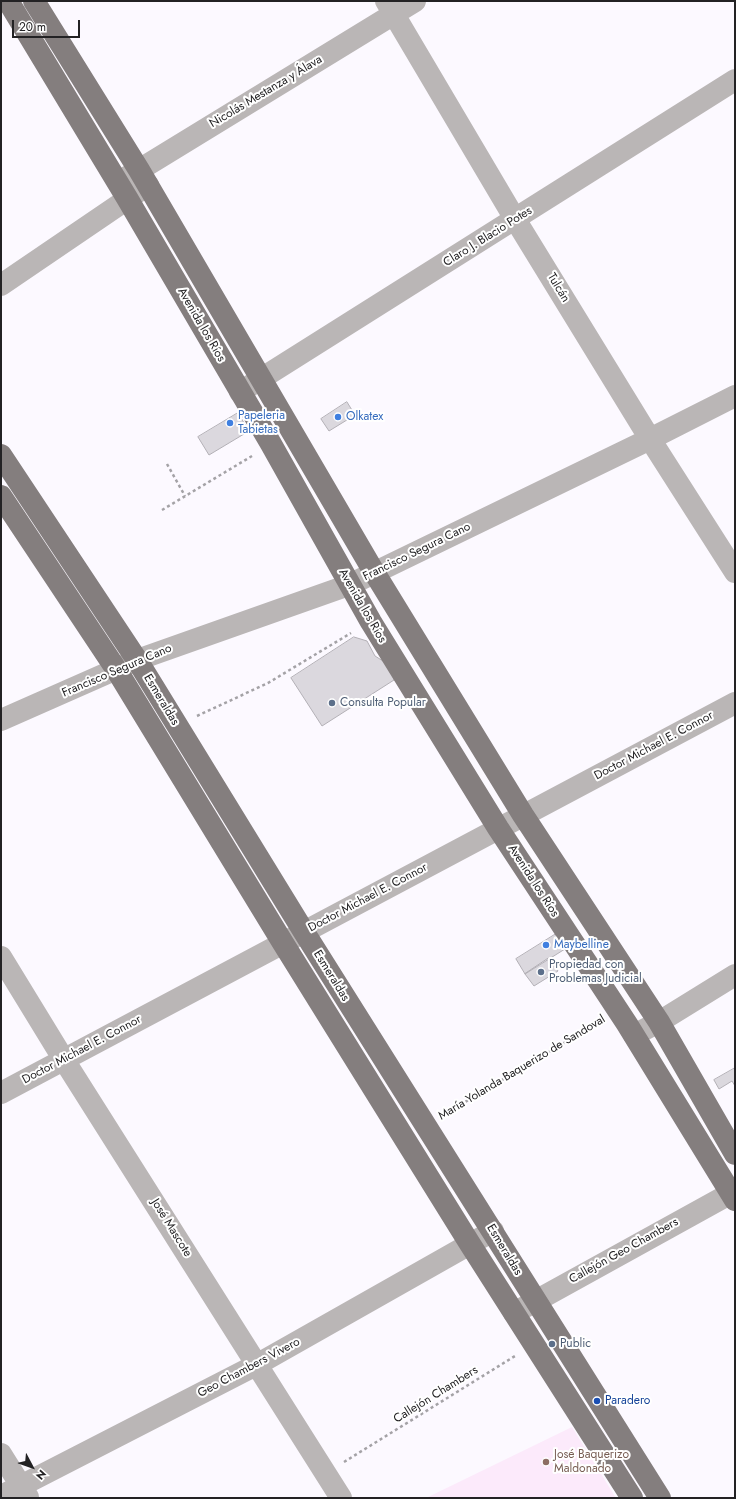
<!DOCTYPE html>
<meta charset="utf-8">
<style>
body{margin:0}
#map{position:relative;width:736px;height:1499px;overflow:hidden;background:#fcf9ff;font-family:Jost,sans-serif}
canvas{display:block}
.frame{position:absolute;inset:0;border:2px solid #232224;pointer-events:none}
.north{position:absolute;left:12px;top:1447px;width:40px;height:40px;-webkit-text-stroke:3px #fff;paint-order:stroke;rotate:131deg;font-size:11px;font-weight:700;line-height:16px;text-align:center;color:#232224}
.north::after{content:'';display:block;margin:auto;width:14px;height:18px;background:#232224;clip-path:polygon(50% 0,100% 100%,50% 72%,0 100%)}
.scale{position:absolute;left:12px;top:20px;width:68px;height:18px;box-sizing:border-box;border:2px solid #232224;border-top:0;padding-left:5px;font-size:12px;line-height:14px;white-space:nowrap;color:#232224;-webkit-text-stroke:3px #fff;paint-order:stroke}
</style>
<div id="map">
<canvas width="736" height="1499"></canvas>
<div class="frame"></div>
<div class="north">N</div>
<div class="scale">20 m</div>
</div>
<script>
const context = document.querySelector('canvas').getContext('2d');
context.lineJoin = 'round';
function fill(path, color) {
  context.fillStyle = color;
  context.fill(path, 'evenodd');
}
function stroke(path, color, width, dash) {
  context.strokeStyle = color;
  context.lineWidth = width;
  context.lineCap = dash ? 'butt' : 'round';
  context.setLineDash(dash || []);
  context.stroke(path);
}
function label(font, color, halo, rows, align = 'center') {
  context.font = font + ' Jost,sans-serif';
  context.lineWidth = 4;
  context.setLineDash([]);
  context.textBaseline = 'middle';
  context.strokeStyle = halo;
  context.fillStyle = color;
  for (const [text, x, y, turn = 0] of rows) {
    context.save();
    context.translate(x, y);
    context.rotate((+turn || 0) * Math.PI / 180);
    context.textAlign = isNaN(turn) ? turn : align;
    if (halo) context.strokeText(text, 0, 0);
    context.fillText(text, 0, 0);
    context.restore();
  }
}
const education = new Path2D(`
 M572,1427L616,1498H426Z`);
const building = new Path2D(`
 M347,402L355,415L329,431L321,419Z
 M238,413L249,431L209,455L198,437Z
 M354,637L367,641L375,656L391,666L395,672L394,680L322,726L291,678Z
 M556,934L565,949L525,974L516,959Z
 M549,958L558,971L534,986L525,974Z
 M735,1068V1086L732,1081L719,1089L714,1080Z`);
const path = new Path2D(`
 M167,464L185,496
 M162,510L252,456
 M197,716L268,683L351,633
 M445,1114L599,1022
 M344,1462L515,1356`);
const minor = new Path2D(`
 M386,1L515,219L650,439L735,572
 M118,182L139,170L415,1
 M1,285L148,185
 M240,392L735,80
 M1,720L137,660L349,585L650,439L735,396
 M1,957L64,1060L341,1498
 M634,1035L659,1022L735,975
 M1,1093L735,703
 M514,1313L735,1191
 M1,1454L28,1497
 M1,1496L258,1364L493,1231`);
const major = new Path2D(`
 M8,1L127,198L271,444L371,622L498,828L627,1024L735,1200
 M34,1L139,170L374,572L523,815L659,1022L735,1154
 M1,455L137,660L304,932L660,1498
 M1,496L116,669L283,943L470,1244L632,1498`);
const markers = [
 [338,417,4,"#3f7fe0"],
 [230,423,4,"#3f7fe0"],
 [332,703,4,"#5c6f8a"],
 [546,945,4,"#3f7fe0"],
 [541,972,4,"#5c6f8a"],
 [552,1344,4,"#5c6f8a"],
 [597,1401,4,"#1a4fb4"],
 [546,1462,4,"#8d6e63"]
];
const streetNames = [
 ["Nicolás Mestanza y Álava",266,92,-31],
 ["Claro J. Blacio Potes",488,237,-32],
 ["Tulcán",558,288,59],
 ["Avenida los Ríos",201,325,60],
 ["Francisco Segura Cano",417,552,-26],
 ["Avenida los Ríos",362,606,60],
 ["Francisco Segura Cano",117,671,-23],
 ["Esmeraldas",161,700,59],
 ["Doctor Michael E. Connor",654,746,-28],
 ["Avenida los Ríos",533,881,57],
 ["Doctor Michael E. Connor",368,898,-28],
 ["Esmeraldas",331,976,58],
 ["Doctor Michael E. Connor",82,1050,-28],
 ["María Yolanda Baquerizo de Sandoval",522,1068,-31],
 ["José Mascote",171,1228,58],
 ["Esmeraldas",504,1250,59],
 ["Callejón Geo Chambers",624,1251,-29],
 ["Geo Chambers Vivero",249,1368,-28],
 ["Callejón Chambers",436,1395,-32]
];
const shopNames = [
 ["Papeleria",238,416],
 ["Tabietas",238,430],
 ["Olkatex",346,417],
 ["Maybelline",554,945]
];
const serviceNames = [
 ["Consulta Popular",340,703],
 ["Propiedad con",549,965],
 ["Problemas Judicial",549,979],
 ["Public",560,1344]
];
const transitNames = [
 ["Paradero",605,1401]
];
const educationNames = [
 ["José Baquerizo",554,1455],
 ["Maldonado",554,1469]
];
fill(education, '#fceafb');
fill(building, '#dbd8de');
stroke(building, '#b3b0b6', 1);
stroke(path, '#a4a2a6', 2.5, [3, 3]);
stroke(minor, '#bab6b6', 22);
stroke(major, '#847e7e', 22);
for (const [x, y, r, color] of markers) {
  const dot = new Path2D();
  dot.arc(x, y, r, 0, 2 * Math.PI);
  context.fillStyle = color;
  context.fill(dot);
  stroke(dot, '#fff', 1.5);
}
label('12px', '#232224', '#fff', streetNames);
label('12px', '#366cbe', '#fff', shopNames, 'left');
label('12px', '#4e5e75', '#fff', serviceNames, 'left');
label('12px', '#164399', '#fff', transitNames, 'left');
label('12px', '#785e54', '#fff', educationNames, 'left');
</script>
